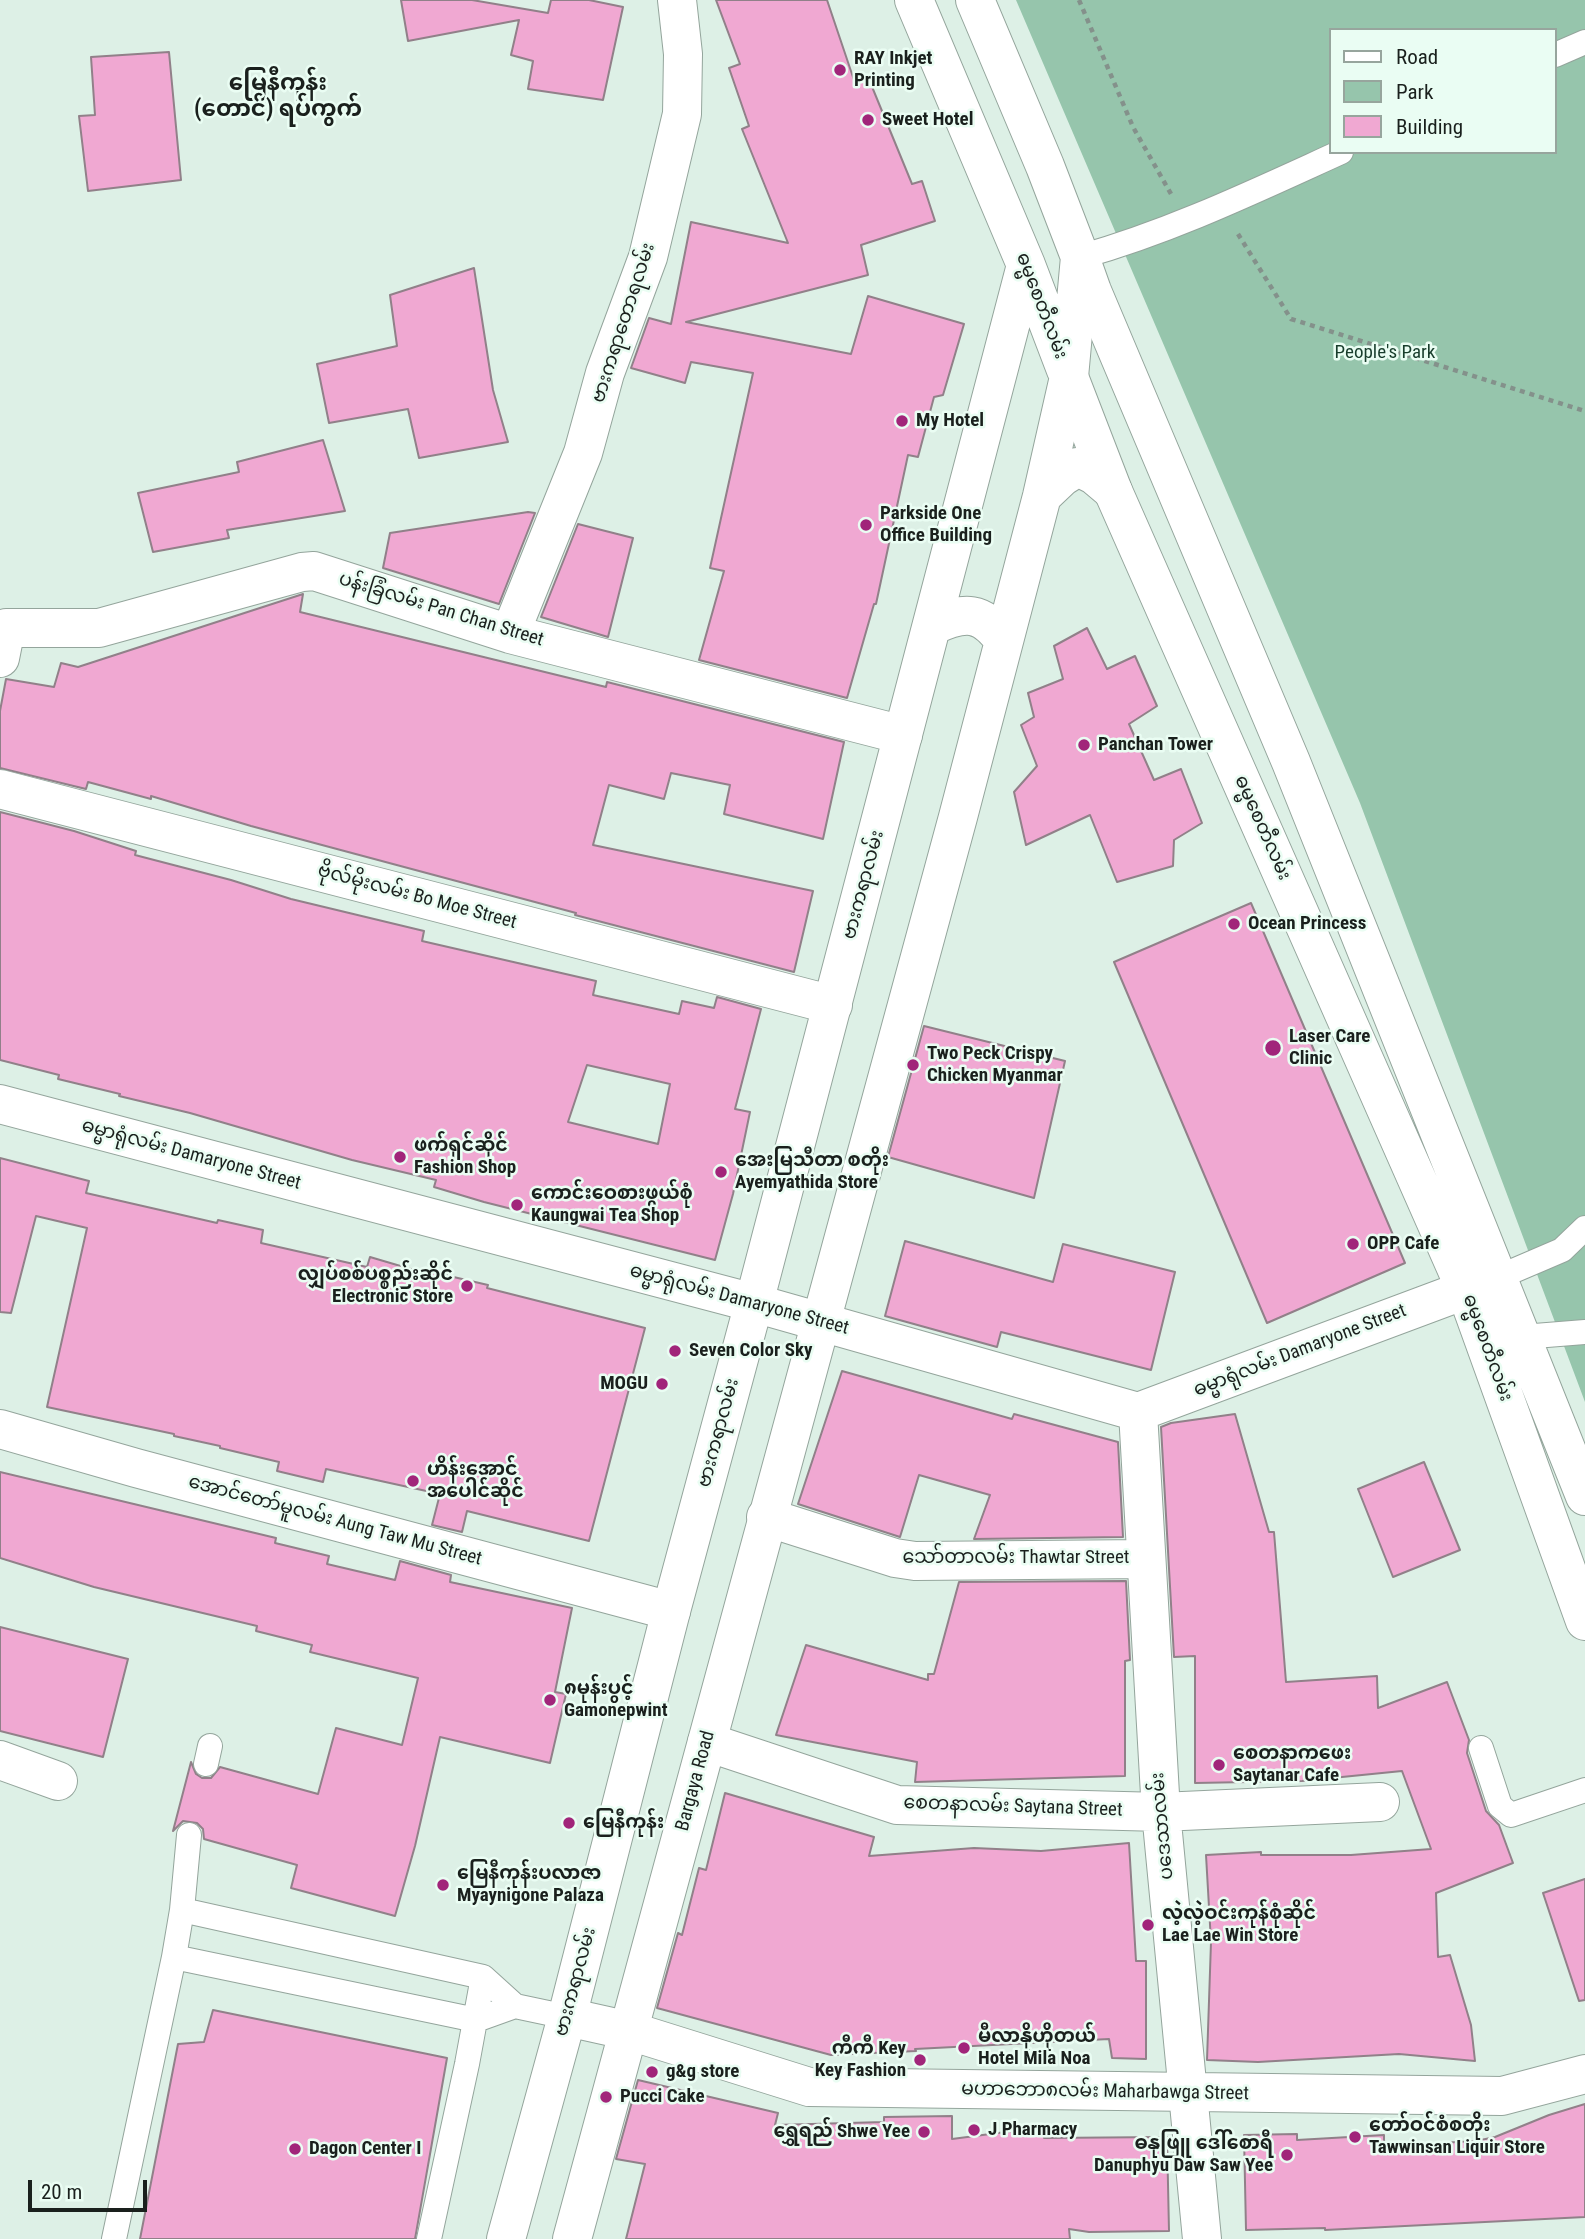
<!DOCTYPE html>
<meta charset="utf-8">
<style>
body{margin:0}
#map{position:relative;width:1585px;height:2239px;overflow:hidden;background:#ddf0e6;font-family:"Roboto Condensed",sans-serif}
canvas{display:block}
.legend{position:absolute;left:1329px;top:28px;width:228px;height:126px;box-sizing:border-box;background:#eafdf3;border:2px solid #97a59d;margin:0;padding:9px 12px;list-style:none;font-size:21px;color:#1a201d}
.legend li{display:flex;align-items:center;gap:14px;height:35px}
.legend b{width:35px;border:2px solid #97a59d}
.scale{position:absolute;left:28px;top:2180px;width:119px;height:32px;box-sizing:border-box;border:4px solid #1a201d;border-top:0;padding-left:9px;font-size:21px;line-height:24px;white-space:nowrap;color:#1a201d;-webkit-text-stroke:5px #eafdf3;paint-order:stroke}
</style>
<div id="map">
<canvas width="1585" height="2239"></canvas>
<ul class="legend">
<li><b style="height:9px;background:#fff"></b>Road</li>
<li><b style="height:19px;background:#96c5ac"></b>Park</li>
<li><b style="height:19px;background:#f0a8d2"></b>Building</li>
</ul>
<div class="scale">20 m</div>
</div>
<script>
const context = document.querySelector('canvas').getContext('2d');
context.lineJoin = 'round';
function fill(path, color) {
  context.fillStyle = color;
  context.fill(path, 'evenodd');
}
function stroke(path, color, width, dash) {
  context.strokeStyle = color;
  context.lineWidth = width;
  context.lineCap = dash ? 'butt' : 'round';
  context.setLineDash(dash || []);
  context.stroke(path);
}
function label(font, color, halo, rows, align = 'center') {
  context.font = font + ' "Roboto Condensed","Noto Sans Myanmar",sans-serif';
  context.lineWidth = 5;
  context.setLineDash([]);
  context.textBaseline = 'middle';
  context.strokeStyle = halo;
  context.fillStyle = color;
  for (const [text, x, y, turn = 0] of rows) {
    context.save();
    context.translate(x, y);
    context.rotate((+turn || 0) * Math.PI / 180);
    context.textAlign = isNaN(turn) ? turn : align;
    if (halo) context.strokeText(text, 0, 0);
    context.fillText(text, 0, 0);
    context.restore();
  }
}
const green = new Path2D(`
 M1016,0H1585V1402L1360,803ZM1331,30H1555V152H1331Z`);
const building = new Path2D(`
 M401,0H472L548,13L551,0H589L623,7L603,100L528,89L533,61L511,55L519,20L408,41Z
 M716,0H827L855,83L868,77L912,184L922,181L935,221L861,245L868,275L686,322L851,354L868,296L964,324L943,395L934,397L918,457L908,455L876,604H874L847,698L699,660L724,571L710,568L753,373L691,362L685,383L631,368L649,318L671,324L691,222L788,243L742,129L749,126L729,68L740,64Z
 M169,52L181,180L88,191L79,116L95,115L91,57Z
 M474,268L493,390L508,442L419,458L408,409L329,423L317,364L397,346L390,295Z
 M323,440L345,511L227,530L229,538L153,552L138,493L239,472L237,462Z
 M528,512L535,513L499,604L383,568L390,533Z
 M578,524L633,538L608,637L541,617Z
 M303,594L300,612L606,687L607,682L844,742L823,839L724,814L730,785L671,773L664,799L609,785L593,845L813,891L794,972L575,915L576,913L251,826L151,796V799L88,782L86,789L0,768V711L6,679L54,687L61,663L78,667Z
 M1087,628L1107,669L1135,656L1157,706L1129,724L1154,780L1181,769L1202,823L1174,840L1173,866L1117,882L1090,815L1026,845L1014,792L1037,766L1021,725L1034,717L1028,693L1063,679L1054,646Z
 M0,812L74,831L136,851L135,855L231,880L291,899L424,931L422,941L596,981L593,995L679,1014L682,1001L714,1008L717,997L761,1009L735,1109L750,1112L733,1194L715,1260L484,1202L434,1187L436,1180L352,1160L190,1113L119,1096L120,1094L58,1079L59,1075L0,1060ZM587,1065L670,1084L658,1144L568,1122Z
 M1251,903L1405,1263L1267,1323L1114,962Z
 M924,1026L1065,1061L1034,1198L888,1157Z
 M0,1158L89,1181L86,1193L217,1223L218,1220L263,1230L261,1243L367,1267L370,1257L431,1275L432,1272L488,1285L487,1288L645,1328L589,1541L467,1511L462,1532L432,1525L440,1494L326,1469L323,1482L277,1471L279,1462L220,1448V1446L174,1436V1434L47,1407L87,1228L36,1216L11,1313L0,1312Z
 M905,1241L1053,1282L1063,1244L1175,1272L1151,1370L1001,1332L997,1347L885,1316Z
 M842,1371L1012,1419L1014,1414L1118,1442L1123,1537L974,1539L990,1495L919,1475L900,1537L798,1504Z
 M1235,1414L1269,1532H1274L1286,1682L1377,1676L1378,1708L1447,1682L1469,1740L1467,1753L1486,1811L1499,1825L1513,1863L1436,1893L1438,1957L1450,1955L1471,2025L1475,2061L1399,2054L1258,2062L1207,2060L1211,1942L1206,1855L1261,1852V1855H1351L1431,1849L1402,1771L1302,1781L1195,1783V1656L1174,1657L1161,1427L1171,1423Z
 M1424,1462L1460,1550L1393,1577L1358,1489Z
 M0,1472L276,1538L275,1543L329,1556L327,1564L395,1580L400,1561L451,1575L450,1582L572,1608L555,1692L566,1694L550,1763L440,1737L415,1846L395,1916L291,1888L297,1865L204,1839L203,1829L197,1823L183,1821L173,1831L191,1762L196,1774L202,1778H211L220,1767L318,1794L336,1728L402,1745L418,1678L310,1652L312,1645L256,1631L257,1626L94,1587L0,1558Z
 M1126,1581L1130,1660L1125,1661V1776L915,1782L917,1762L776,1735L806,1645L928,1680V1674H934L959,1582Z
 M0,1627L128,1659L103,1757L0,1731Z
 M725,1793L874,1837L869,1856L974,1848L1041,1851L1129,1843L1136,1961H1146V2059L1112,2058L1109,2039L915,2049L916,2051L831,2055L657,2008L678,1933L682,1935L699,1868L706,1870Z
 M1585,1879V2000L1579,2001L1543,1893Z
 M213,2010L447,2058L415,2239H140L178,2044L204,2042Z
 M638,2080L778,2113L775,2125L884,2122V2117L952,2116V2139L1044,2127V2138L1167,2137L1169,2231L1089,2232L1069,2229L1070,2239H626L645,2164L616,2159Z
 M1585,2104V2217L1325,2230V2228L1246,2230L1244,2135L1297,2134V2140L1384,2135V2146L1476,2141L1495,2137L1549,2115Z`);
const path = new Path2D(`
 M1079,0L1133,127L1171,194
 M1238,234L1291,319L1585,411`);
const lane = new Path2D(`
 M1555,55L1585,42
 M1080,257C1172,231 1255,191 1341,152
 M1499,1277L1562,1250L1585,1228
 M1522,1337L1585,1332
 M1481,1748L1500,1806L1511,1815L1585,1790
 M206,1764L210,1746
 M182,1910L483,1977L515,2006L567,2017
 M174,1957L476,2020L515,2006
 M114,2239L174,1957L182,1910L189,1835
 M429,2239L467,2064L483,1977`);
const street = new Path2D(`
 M510,634L583,453L605,373L648,257L682,114L683,54L677,0
 M0,658L6,628H99L302,572L314,571L510,634L903,735
 M0,789L833,1005
 M0,1104L754,1303L1138,1412L1497,1278
 M1138,1412L1161,1812L1202,2239
 M0,1429L136,1468L671,1611
 M766,1517L895,1558L915,1561L1146,1559
 M707,1742L897,1805L1161,1812L1380,1802
 M0,1760L58,1781
 M630,2031L809,2087L1502,2096L1585,2074`);
const secondary = new Path2D(`
 M1080,257L1092,291L1291,762L1585,1496
 M1069,377L1113,491L1465,1288L1585,1621`);
const primary = new Path2D(`
 M914,0L1026,265L1066,370
 M1042,496L1062,477L1078,467L1094,475L1113,491
 M932,626C965,611 982,610 1004,641
 M567,2017L630,2031
 M506,2239L567,2017L671,1611L754,1303L1026,265
 M572,2239L958,817L1042,496L1069,377L1080,257L1045,166L975,0`);
const markers = [
 [840,70,7,"#a1257a"],
 [868,120,7,"#a1257a"],
 [902,421,7,"#a1257a"],
 [866,525,7,"#a1257a"],
 [1084,745,7,"#a1257a"],
 [1234,924,7,"#a1257a"],
 [1273,1048,9,"#a1257a"],
 [913,1065,7,"#a1257a"],
 [400,1157,7,"#a1257a"],
 [721,1172,7,"#a1257a"],
 [517,1205,7,"#a1257a"],
 [1353,1244,7,"#a1257a"],
 [467,1286,7,"#a1257a"],
 [675,1351,7,"#a1257a"],
 [662,1384,7,"#a1257a"],
 [413,1481,7,"#a1257a"],
 [550,1700,7,"#a1257a"],
 [1219,1765,7,"#a1257a"],
 [569,1823,7,"#a1257a"],
 [443,1885,7,"#a1257a"],
 [1148,1925,7,"#a1257a"],
 [964,2048,7,"#a1257a"],
 [920,2060,7,"#a1257a"],
 [652,2072,7,"#a1257a"],
 [606,2097,7,"#a1257a"],
 [974,2130,7,"#a1257a"],
 [924,2132,7,"#a1257a"],
 [1355,2137,7,"#a1257a"],
 [295,2149,7,"#a1257a"],
 [1287,2155,7,"#a1257a"]
];
const poiNames = [
 ["RAY Inkjet",854,59],
 ["Printing",854,81],
 ["Sweet Hotel",882,120],
 ["My Hotel",916,421],
 ["Parkside One",880,514],
 ["Office Building",880,536],
 ["Panchan Tower",1098,745],
 ["Ocean Princess",1248,924],
 ["Laser Care",1289,1037],
 ["Clinic",1289,1059],
 ["Two Peck Crispy",927,1054],
 ["Chicken Myanmar",927,1076],
 ["ဖက်ရှင်ဆိုင်",414,1146],
 ["Fashion Shop",414,1168],
 ["အေးမြသီတာ စတိုး",735,1161],
 ["Ayemyathida Store",735,1183],
 ["ကောင်းဝေစားဖွယ်စုံ",531,1194],
 ["Kaungwai Tea Shop",531,1216],
 ["OPP Cafe",1367,1244],
 ["လျှပ်စစ်ပစ္စည်းဆိုင်",453,1275,"right"],
 ["Electronic Store",453,1297,"right"],
 ["Seven Color Sky",689,1351],
 ["MOGU",648,1384,"right"],
 ["ဟိန်းအောင်",427,1470],
 ["အပေါင်ဆိုင်",427,1492],
 ["၈မုန်းပွင့်",564,1689],
 ["Gamonepwint",564,1711],
 ["စေတနာကဖေး",1233,1754],
 ["Saytanar Cafe",1233,1776],
 ["မြေနီကုန်း",583,1823],
 ["မြေနီကုန်းပလာဇာ",457,1874],
 ["Myaynigone Palaza",457,1896],
 ["လဲ့လဲ့ဝင်းကုန်စုံဆိုင်",1162,1914],
 ["Lae Lae Win Store",1162,1936],
 ["မီလာနိုဟိုတယ်",978,2037],
 ["Hotel Mila Noa",978,2059],
 ["ကီကီ Key",906,2049,"right"],
 ["Key Fashion",906,2071,"right"],
 ["g&g store",666,2072],
 ["Pucci Cake",620,2097],
 ["တော်ဝင်စံစတိုး",1369,2126],
 ["Tawwinsan Liquir Store",1369,2148],
 ["J Pharmacy",988,2130],
 ["ရွှေရည် Shwe Yee",910,2132,"right"],
 ["ဓနုဖြူ ဒေါ်စောရီ",1273,2144,"right"],
 ["Danuphyu Daw Saw Yee",1273,2166,"right"],
 ["Dagon Center I",309,2149]
];
const streetNames = [
 ["ဓမ္မစေတီလမ်း",1041,306,69],
 ["ဗားကရာတောရလမ်း",624,323,-72],
 ["ပန်းခြံလမ်း Pan Chan Street",441,610,17],
 ["ဓမ္မစေတီလမ်း",1262,828,66],
 ["ဗားကရာလမ်း",864,885,-75],
 ["ဗိုလ်မိုးလမ်း Bo Moe Street",417,897,15],
 ["ဓမ္မာရုံလမ်း Damaryone Street",191,1155,15],
 ["ဓမ္မာရုံလမ်း Damaryone Street",739,1300,15],
 ["ဓမ္မစေတီလမ်း",1487,1348,70],
 ["ဓမ္မာရုံလမ်း Damaryone Street",1300,1351,-21],
 ["ဗားကရာလမ်း",719,1433,-75],
 ["အောင်တော်မူလမ်း Aung Taw Mu Street",335,1521,15],
 ["သော်တာလမ်း Thawtar Street",1016,1558],
 ["Bargaya Road",696,1781,-75],
 ["စေတနာလမ်း Saytana Street",1013,1807,2],
 ["ပဒေသာလမ်း",1163,1826,-95],
 ["ဗားကရာလမ်း",576,1982,-75],
 ["မဟာဘော၈လမ်း Maharbawga Street",1105,2092,1]
];
const parkNames = [
 ["People's Park",1385,353]
];
const quarterNames = [
 ["မြေနီကုန်း",278,84],
 ["(တောင်) ရပ်ကွက်",278,110]
];
fill(green, '#96c5ac');
fill(building, '#f0a8d2');
stroke(building, '#918089', 2);
stroke(lane, '#94a59c', 26);
stroke(street, '#94a59c', 40);
stroke(secondary, '#94a59c', 40);
stroke(primary, '#94a59c', 40);
stroke(path, '#84918b', 4.5, [5, 5]);
stroke(lane, '#fff', 24);
stroke(street, '#fff', 38);
stroke(secondary, '#fff', 38);
stroke(primary, '#fff', 38);
for (const [x, y, r, color] of markers) {
  const dot = new Path2D();
  dot.arc(x, y, r, 0, 2 * Math.PI);
  context.fillStyle = color;
  context.fill(dot);
  stroke(dot, '#eafdf3', 2.5);
}
label('bold 19px', '#1a201d', '#eafdf3', poiNames, 'left');
label('19px', '#1a201d', '#eafdf3', streetNames);
label('19px', '#183d2c', '#eafdf3', parkNames);
label('bold 23px', '#1a201d', '#eafdf3', quarterNames);
</script>
